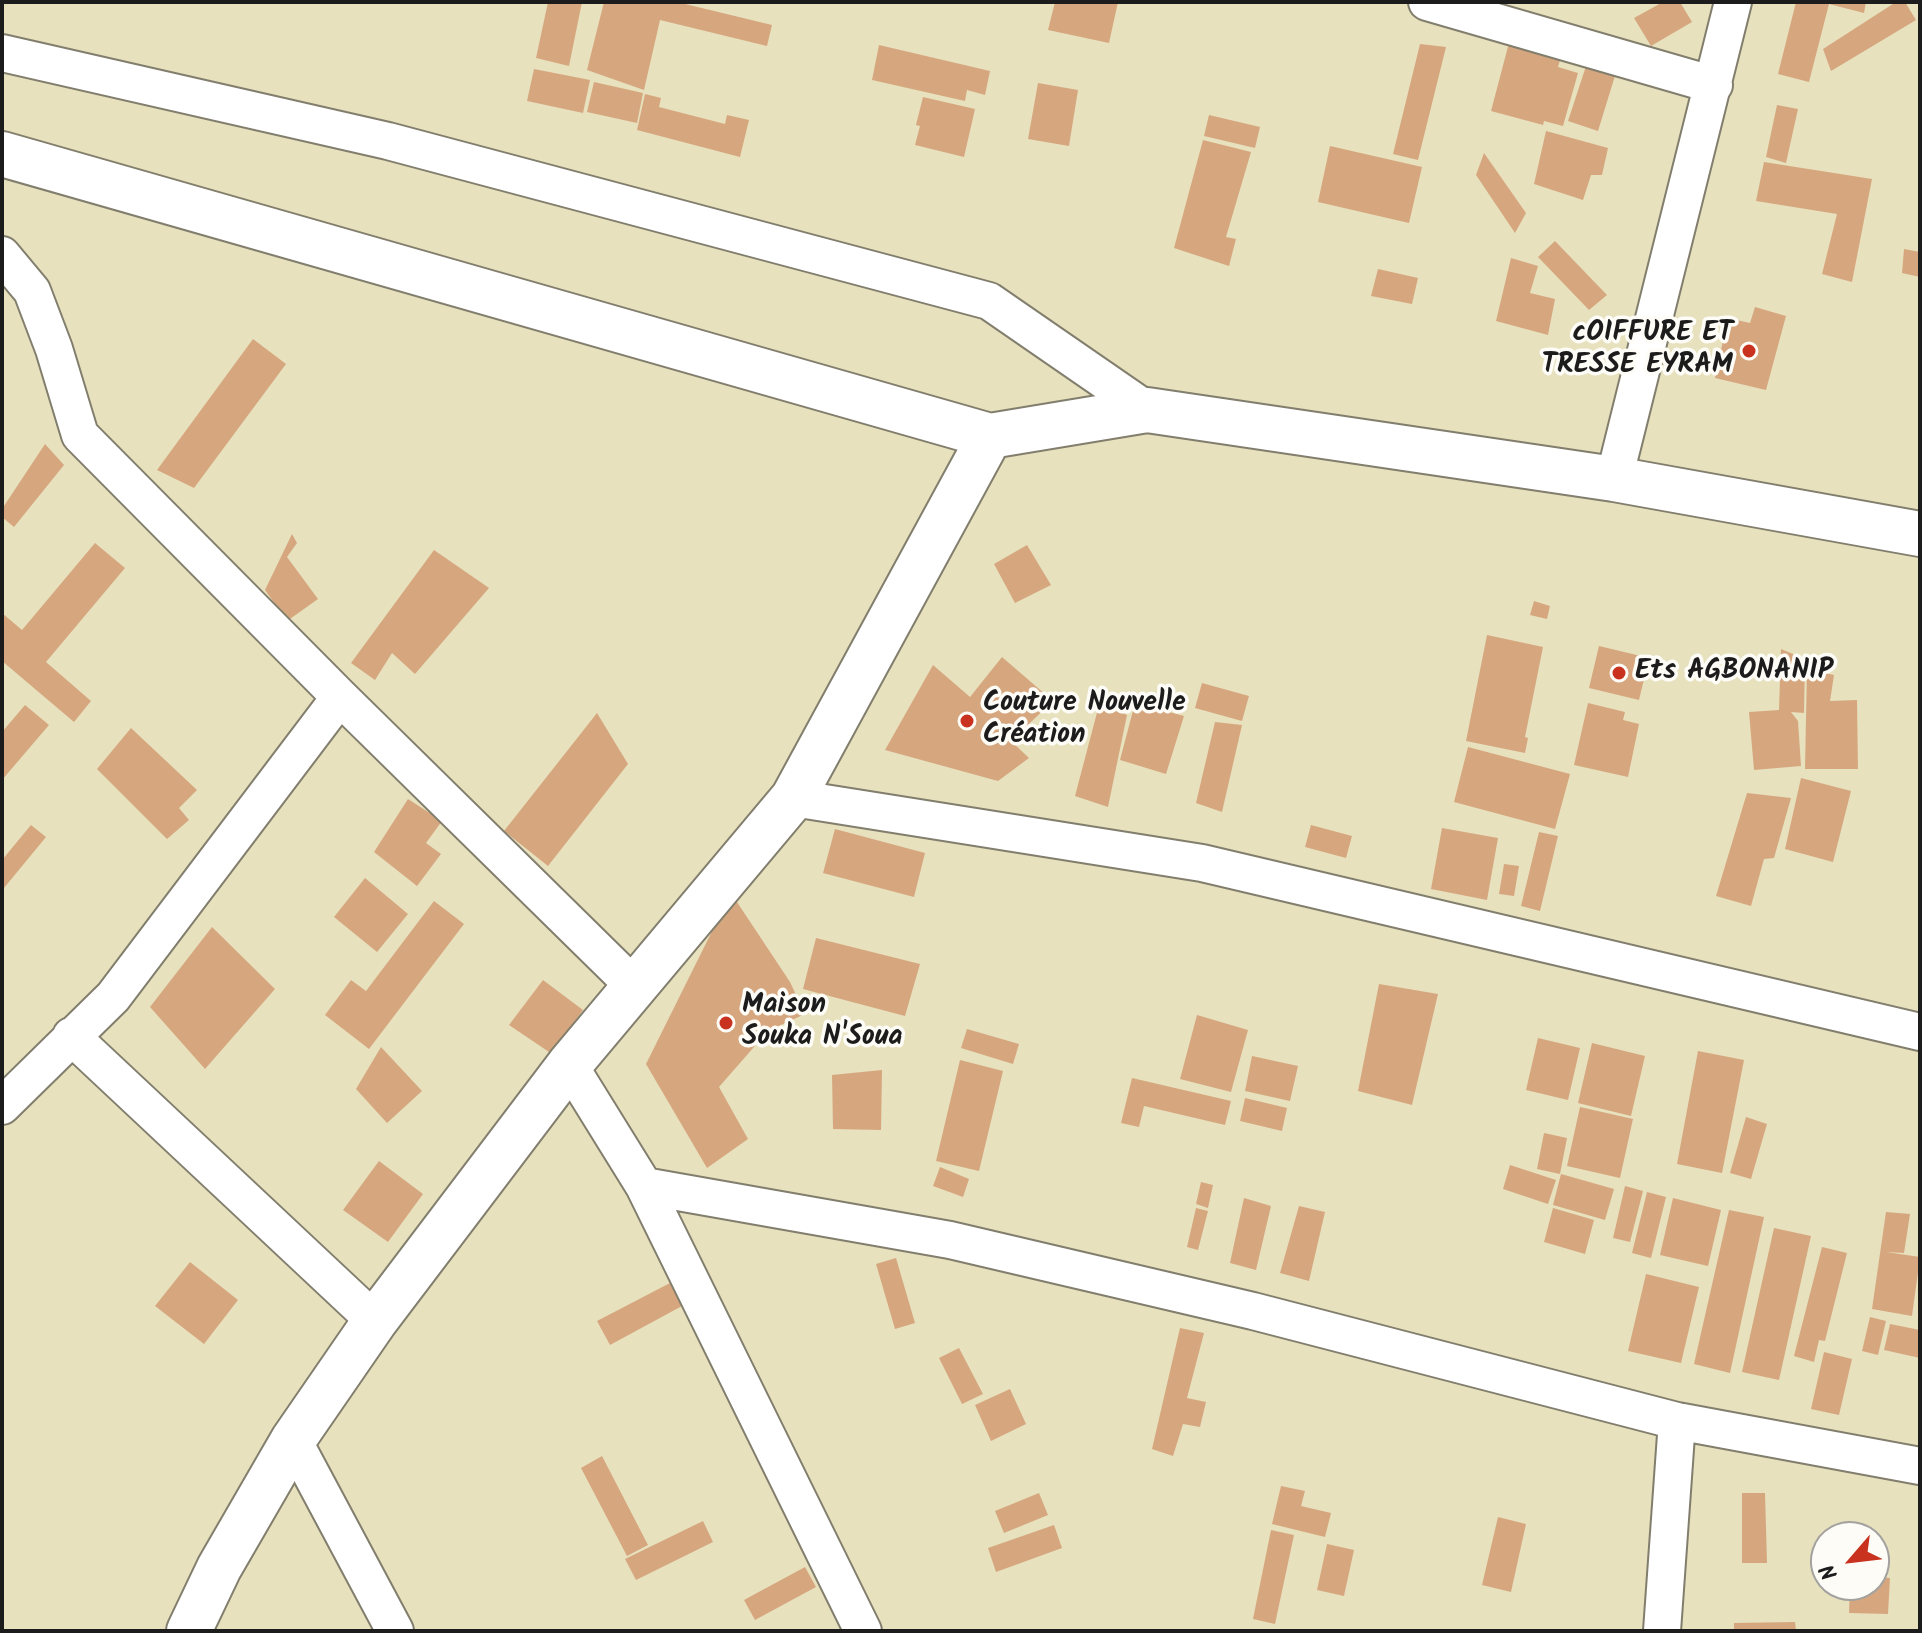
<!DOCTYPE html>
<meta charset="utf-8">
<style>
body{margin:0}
#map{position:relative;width:1922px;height:1633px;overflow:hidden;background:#e7e1be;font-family:Kalam,sans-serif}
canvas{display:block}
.frame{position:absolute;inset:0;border:4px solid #1c1c1c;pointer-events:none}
.north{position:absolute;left:1810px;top:1521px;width:80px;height:80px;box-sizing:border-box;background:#fdfcf7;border:2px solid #a3a29f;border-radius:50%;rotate:242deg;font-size:22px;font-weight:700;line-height:32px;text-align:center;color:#1c1c1c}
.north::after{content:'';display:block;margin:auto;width:28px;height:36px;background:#c8321e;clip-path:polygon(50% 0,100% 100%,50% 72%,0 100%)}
</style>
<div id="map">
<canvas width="1922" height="1633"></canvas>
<div class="frame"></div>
<div class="north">N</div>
</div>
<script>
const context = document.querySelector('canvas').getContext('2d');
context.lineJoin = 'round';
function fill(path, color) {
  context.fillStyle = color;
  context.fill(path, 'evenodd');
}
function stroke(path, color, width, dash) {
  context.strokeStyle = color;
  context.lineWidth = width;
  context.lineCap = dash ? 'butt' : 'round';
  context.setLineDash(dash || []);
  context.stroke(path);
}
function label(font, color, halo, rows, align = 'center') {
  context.font = font + ' Kalam,sans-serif';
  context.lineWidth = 7;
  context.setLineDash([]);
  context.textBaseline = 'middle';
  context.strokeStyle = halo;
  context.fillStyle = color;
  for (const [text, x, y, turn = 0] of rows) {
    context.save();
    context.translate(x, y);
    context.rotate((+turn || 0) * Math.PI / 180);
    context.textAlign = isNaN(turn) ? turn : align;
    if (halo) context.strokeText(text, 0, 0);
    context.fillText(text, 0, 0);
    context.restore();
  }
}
const building = new Path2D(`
 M548,2H582L569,66L536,58Z
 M604,2H677L772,25L767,46L660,20L644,90L587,70Z
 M1055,2H1118L1109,43L1048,30Z
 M1663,2H1680L1692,22L1651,46L1634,18Z
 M1796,2H1866L1864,13L1829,4L1809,82L1778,74Z
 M1896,2H1905L1916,20L1831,71L1823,49Z
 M1510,39L1562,53L1558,67L1578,73L1563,126L1544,121L1543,125L1491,111Z
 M1420,44L1446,47L1418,160L1393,154Z
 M879,45L990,71L985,95L967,90L965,101L872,80Z
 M1589,57L1618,66L1598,131L1568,121Z
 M534,69L590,80L583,113L527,101Z
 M594,82L643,93L637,123L587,112Z
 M1038,83L1078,90L1069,146L1028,139Z
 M645,94L661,98L659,107L725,124L727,115L749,120L740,157L637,130Z
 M923,97L975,109L964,157L915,145L920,126L916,125Z
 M1777,105L1798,109L1786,163L1766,157Z
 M1209,115L1260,127L1255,148L1204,136Z
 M1546,131L1608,148L1602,175H1591L1583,200L1534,184Z
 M1203,140L1251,152L1226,237L1236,239L1229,266L1174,248Z
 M1330,146L1422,167L1409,223L1318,202Z
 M1484,153L1526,213L1515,233L1476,175Z
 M1764,162L1872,179L1852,282L1822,274L1837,214L1756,201Z
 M1555,241L1607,295L1589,310L1538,257Z
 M1904,249L1920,252V277L1902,273Z
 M1511,258L1538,266L1530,293L1555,299L1548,335L1496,321Z
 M1378,269L1418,278L1412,304L1371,296Z
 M1755,307L1786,316L1766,390L1715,378L1728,318L1750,323Z
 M253,339L286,364L194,488L157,470Z
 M45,444L64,465L14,527L2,517V509Z
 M292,534L297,543L287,557L318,599L287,621L265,590Z
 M95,543L125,568L46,662L91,701L74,722L2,661V613L22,630Z
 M1027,545L1051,585L1015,603L994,564Z
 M434,550L489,588L415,674L392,653L375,680L351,663Z
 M1534,601L1550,606L1547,619L1530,615Z
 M1487,635L1543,647L1525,737L1528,738L1525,753L1466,741Z
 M1599,646L1649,658L1639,700L1589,688Z
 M1781,649L1805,659L1804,713L1791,712L1798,721L1801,766L1754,770L1749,712L1779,710Z
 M1002,657L1053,701L1011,741L1029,758L998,781L885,750L933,665L970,697Z
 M1807,669L1834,675L1830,701L1857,700L1858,769H1805Z
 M1202,683L1249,696L1242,721L1195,708Z
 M1135,703L1184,716L1166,774L1120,760Z
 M1588,703L1625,712L1623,720L1639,724L1628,777L1574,765Z
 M25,705L49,725L2,780V732Z
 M1099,705L1127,715L1108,807L1075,796Z
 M597,713L628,764L548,866L504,831Z
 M1215,722L1242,725L1222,812L1196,803Z
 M131,728L197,790L179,808L189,820L167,839L97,769Z
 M1468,747L1570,774L1555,829L1454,802Z
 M1801,778L1851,791L1833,862L1785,849Z
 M1747,793L1791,798L1774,858L1764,859L1751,906L1716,896Z
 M408,799L442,821L426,843L441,854L417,886L374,852Z
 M31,825L46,837L4,888L2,860Z
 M1311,825L1352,836L1346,858L1305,847Z
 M1442,828L1498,838L1487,900L1431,889Z
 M835,829L925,853L914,897L823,873Z
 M1539,832L1558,836L1540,911L1521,906Z
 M1504,864L1519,866L1514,896L1499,894Z
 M365,878L408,914L377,952L334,917Z
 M731,893L790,982L805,1014L768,1031L719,1087L748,1139L707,1168L646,1064Z
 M434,901L464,924L369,1049L325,1015L351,980L366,991Z
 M212,927L275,989L205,1069L150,1007Z
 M816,938L920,964L905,1016L803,989Z
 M543,980L583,1010L552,1054L509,1025Z
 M1379,984L1438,994L1412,1105L1358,1091Z
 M1197,1015L1248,1030L1231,1092L1180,1079Z
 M967,1029L1019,1044L1013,1064L961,1048Z
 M1538,1038L1580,1048L1568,1100L1526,1090Z
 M1592,1043L1645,1056L1631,1116L1578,1103Z
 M381,1047L422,1091L387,1123L356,1089Z
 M1698,1051L1744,1060L1722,1173L1677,1164Z
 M1252,1056L1298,1066L1290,1101L1245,1091Z
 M960,1060L1003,1071L979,1171L936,1161Z
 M882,1070L881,1130L833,1129L832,1075Z
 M1132,1078L1231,1101L1225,1125L1144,1106L1139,1127L1121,1123Z
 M1245,1098L1287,1108L1282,1131L1240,1121Z
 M1580,1107L1633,1119L1620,1178L1567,1166Z
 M1746,1117L1767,1124L1751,1179L1730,1173Z
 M1544,1133L1567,1138L1560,1174L1537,1169Z
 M379,1161L423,1194L388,1242L343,1210Z
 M1510,1165L1556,1180L1548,1204L1503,1189Z
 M940,1167L969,1179L963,1197L933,1186Z
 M1561,1174L1614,1189L1605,1220L1553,1205Z
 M1201,1182L1213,1185L1208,1208L1196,1204Z
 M1625,1186L1643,1191L1630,1242L1613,1238Z
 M1647,1192L1666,1197L1651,1258L1632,1253Z
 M1244,1198L1271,1206L1256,1270L1230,1263Z
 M1673,1198L1721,1210L1708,1266L1660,1255Z
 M1299,1206L1325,1212L1309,1281L1280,1273Z
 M1196,1208L1208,1211L1198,1250L1187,1247Z
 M1553,1208L1594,1220L1585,1254L1544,1242Z
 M1729,1210L1764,1217L1730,1373L1694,1364Z
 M1886,1212L1910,1214L1904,1253L1886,1252L1920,1257L1912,1316L1872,1309Z
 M1774,1228L1811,1236L1779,1380L1742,1372Z
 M1822,1247L1847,1253L1825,1341L1819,1340L1814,1362L1794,1356Z
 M896,1258L915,1323L895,1329L876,1264Z
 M190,1262L238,1300L204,1344L155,1306Z
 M1646,1274L1699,1287L1681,1363L1628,1351Z
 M670,1283L682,1306L610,1345L597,1321Z
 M1870,1317L1886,1321L1878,1355L1862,1351Z
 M1890,1324L1920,1330V1358L1884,1350Z
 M1180,1328L1204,1333L1187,1398L1206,1402L1200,1427L1183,1424L1173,1456L1152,1449Z
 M959,1348L983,1394L962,1404L939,1358Z
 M1824,1352L1852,1359L1839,1415L1811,1409Z
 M1010,1389L1026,1424L991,1441L975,1405Z
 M602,1456L648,1545L627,1556L581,1468Z
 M1281,1486L1305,1491L1301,1506L1331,1513L1325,1537L1272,1524Z
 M1039,1493L1048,1515L1004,1533L995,1511Z
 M1742,1493H1765L1767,1563H1742Z
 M1498,1517L1526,1524L1511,1592L1482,1585Z
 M703,1521L713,1542L636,1580L625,1559Z
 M1054,1525L1062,1548L996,1572L988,1548Z
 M1271,1530L1294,1535L1275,1624L1253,1619Z
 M1327,1544L1354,1550L1344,1596L1317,1590Z
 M805,1567L816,1587L755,1620L744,1600Z
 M1874,1577L1890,1578L1888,1614L1849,1613L1850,1585H1874Z
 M1795,1622L1796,1631H1734V1623Z`);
const minor = new Path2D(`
 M1427,2L1714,85
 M2,53L388,141L989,301L1147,410
 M2,255L32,291L54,349L80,435L340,697L634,986
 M1614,479L1733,2
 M793,798L1202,863L1920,1032
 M71,1036L375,1321
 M569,1065L644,1186L863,1631
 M2,1106L113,997L340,697
 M644,1186L950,1240L1253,1311L1677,1421L1920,1466
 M293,1440L395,1631
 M1662,1631L1677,1421`);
const tertiary = new Path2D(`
 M2,154L990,436L1147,410L1614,479L1920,534
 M189,1631L219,1568L293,1440L375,1321L569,1065L793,798L990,436`);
const markers = [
 [1749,351,8,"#c8321e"],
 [1619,673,8,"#c8321e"],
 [967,721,8,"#c8321e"],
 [726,1023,8,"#c8321e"]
];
const poiNames = [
 ["cOIFFURE ET",1733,335,"right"],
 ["TRESSE EYRAM",1733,367,"right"],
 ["Ets AGBONANIP",1635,673],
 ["Couture Nouvelle",983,705],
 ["Création",983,737],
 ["Maison",742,1007],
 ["Souka N'Soua",742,1039]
];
fill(building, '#d6a77f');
stroke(minor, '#827e6d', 40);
stroke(tertiary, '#827e6d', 48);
stroke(minor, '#fff', 36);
stroke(tertiary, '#fff', 44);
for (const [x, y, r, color] of markers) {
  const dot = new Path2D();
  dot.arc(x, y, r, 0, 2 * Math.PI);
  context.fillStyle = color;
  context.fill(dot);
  stroke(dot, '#fdfcf7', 3);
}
label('bold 28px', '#1c1c1c', '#fdfcf7', poiNames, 'left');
</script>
